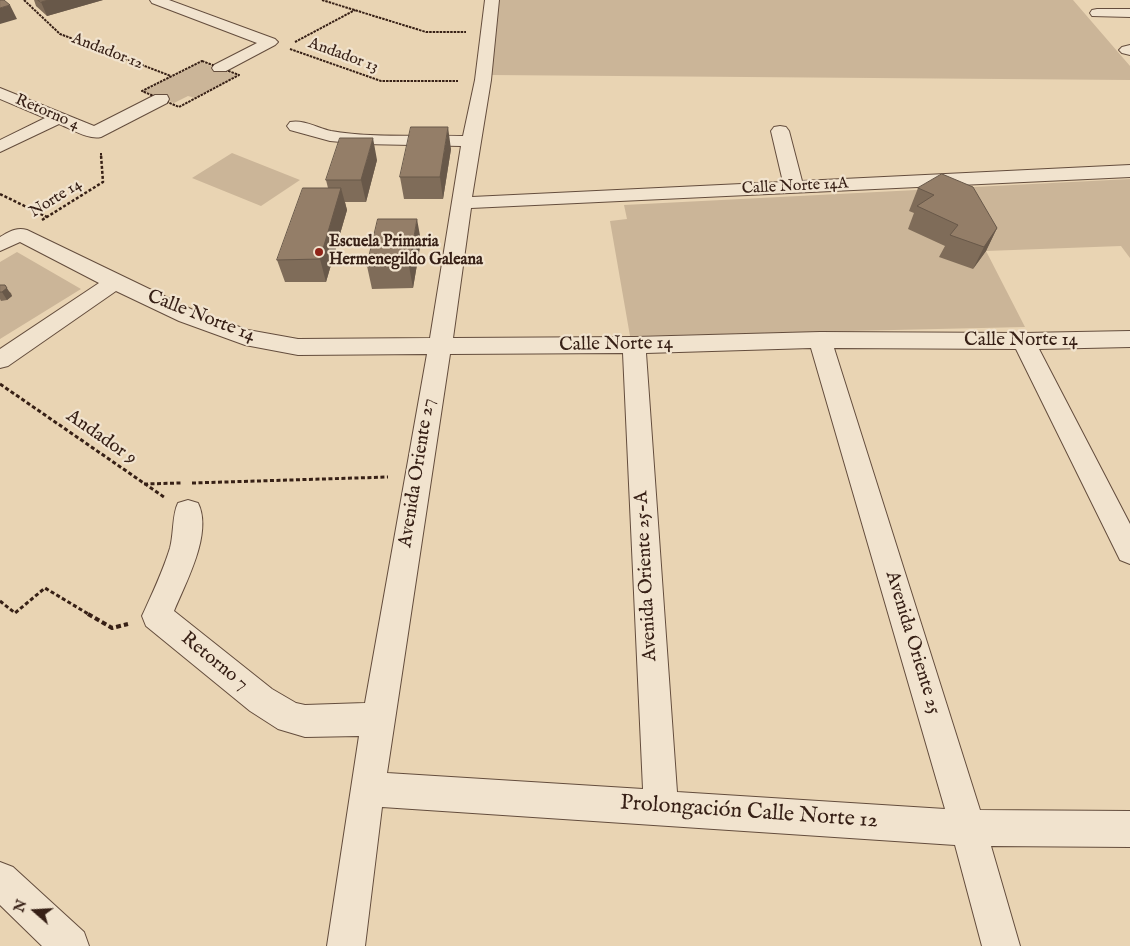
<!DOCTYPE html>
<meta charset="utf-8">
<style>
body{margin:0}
#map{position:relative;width:1130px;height:946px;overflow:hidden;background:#e9d4b3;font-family:"IM FELL English",serif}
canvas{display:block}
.north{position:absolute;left:10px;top:886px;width:50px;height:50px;-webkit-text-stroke:4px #f1e3ce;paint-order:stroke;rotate:289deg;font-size:14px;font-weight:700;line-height:20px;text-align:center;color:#372016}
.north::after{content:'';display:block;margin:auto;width:18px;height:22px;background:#372016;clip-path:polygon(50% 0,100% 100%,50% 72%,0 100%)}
</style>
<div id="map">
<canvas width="1130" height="946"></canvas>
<div class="north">N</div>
</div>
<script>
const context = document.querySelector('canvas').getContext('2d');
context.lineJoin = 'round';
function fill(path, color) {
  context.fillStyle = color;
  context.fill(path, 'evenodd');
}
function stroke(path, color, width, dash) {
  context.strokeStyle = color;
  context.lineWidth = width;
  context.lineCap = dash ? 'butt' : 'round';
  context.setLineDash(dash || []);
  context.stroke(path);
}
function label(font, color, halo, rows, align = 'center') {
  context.font = font + ' "IM FELL English",serif';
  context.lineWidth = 4.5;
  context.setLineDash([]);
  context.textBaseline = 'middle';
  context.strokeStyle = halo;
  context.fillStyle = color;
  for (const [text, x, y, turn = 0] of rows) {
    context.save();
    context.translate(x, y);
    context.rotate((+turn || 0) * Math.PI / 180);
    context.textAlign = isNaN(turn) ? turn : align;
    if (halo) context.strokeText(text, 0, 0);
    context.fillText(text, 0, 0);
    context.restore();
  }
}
const green = new Path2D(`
 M499,0H1073L1130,66V80L491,75Z
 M201,62L237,76L195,98L188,96L174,103L144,91Z
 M232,153L300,180L261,206L192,178Z
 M1130,179V258L1121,246L986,251L1025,327L630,336L610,221L627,219L624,205Z
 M17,252L81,289L0,339V262Z`);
const pathFar3 = new Path2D(`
 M24,0L60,34L171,76
 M322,0L426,32H466
 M295,42L355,10
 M290,49L381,81H458
 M202,61L239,75L179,107L142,91Z
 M101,153V156`);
const pathFar2 = new Path2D(`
 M0,194L47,217
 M42,220L103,182L101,155`);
const pathFar1 = new Path2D(`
 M0,384L164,497
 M192,483L388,477
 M144,484L181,483
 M0,601L15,613L45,588L90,615`);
const path = new Path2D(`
 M88,614L112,628L128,624`);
const street = new Path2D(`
 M150,0H169L275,39L278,42L275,45L226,71H214L212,68L214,65L257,43L152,3Z
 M485,0H499L491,80L472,197L783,182L771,131L774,127L780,126L786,127L789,131L802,181L1130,165V177L471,208L453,338L634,337L820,332L1024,333L1130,331V347L1039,349L1130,524V564L1120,560L1016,349L834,348L980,810L1130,811V847L991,846L1020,946H982L955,845L382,807L365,946H327L359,736L305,737L278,729L250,711L146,626L142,616C152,594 163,571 170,548C174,533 172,515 178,503L188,500L198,503C213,533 186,582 174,611L272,689L296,703L305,705L365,703L427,354L298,355L245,345L179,321L116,291L8,366L0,368V349L99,283L20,242L0,251V237C9,232 16,227 27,230L195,311L248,330L298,339L430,338L461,146L363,144L330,141L290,130L287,126L290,122C303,119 318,128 331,131C370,138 423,135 463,136L475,80ZM811,348L945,809L677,792L646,353ZM623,353L643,789L387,773L450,354Z
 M1097,9H1130V17L1092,16L1090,13L1092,10Z
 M1130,45V55L1122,53L1119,50L1122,47Z
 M0,88L94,126L155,95H167L169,99L167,103L101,137C88,140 72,129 59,124L0,152V140L45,118L0,99Z
 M0,862L13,867L84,932L89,946H42L0,905Z`);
const wall = new Path2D(`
 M34,0H103L47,16L36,6Z
 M451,149L443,199H404L400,177Z
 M377,160L366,202H345L347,210L326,282H285L277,260L328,188L326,180Z
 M942,174L997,228L986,251L973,269L939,257L945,246L908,229L914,213L909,211L918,188Z
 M421,241L413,288L372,289L367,266Z
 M0,285L11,293L12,296L7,300L1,301L0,299Z`);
const shadedWall = new Path2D(`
 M49,0H103L47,16L41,2Z
 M10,5L17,19L0,24V8Z
 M448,127L451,149L443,199L440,177Z
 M373,138L377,160L366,202L361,180Z
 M341,188L347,210L326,282L320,259Z
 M417,219L421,241L413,288L409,266Z
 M997,228L986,251L973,269L984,247Z
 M5,285L12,296L7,300L2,292Z`);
const building = new Path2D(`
 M0,0H4L10,5L0,8Z
 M38,0H49L41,2Z
 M411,127H448L440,177H400Z
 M340,138H373L361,180H326Z
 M942,174L973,187L997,228L984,247L950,235L958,225L917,206L934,195L918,188Z
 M303,188H341L320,259L277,260Z
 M378,219H417L409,266H367Z
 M0,285H5L7,288L2,292H0Z`);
const markers = [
 [319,252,5,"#8f2418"]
];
const farStreetnames = [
 ["Andador 12",107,52,21],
 ["Andador 13",343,56,20],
 ["Retorno 4",47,113,23],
 ["Calle Norte 14A",795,187,-3],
 ["Norte 14",56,199,-32]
];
const farPoinames = [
 ["Escuela Primaria",329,243],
 ["Hermenegildo Galeana",329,261]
];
const streetNames = [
 ["Calle Norte 14",201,317,21],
 ["Calle Norte 14",1021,341],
 ["Calle Norte 14",616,345,-1],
 ["Andador 9",101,438,35],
 ["Avenida Oriente 27",418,473,-81],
 ["Avenida Oriente 25-A",647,576,-93],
 ["Avenida Oriente 25",912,643,73],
 ["Retorno 7",214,662,39]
];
const nearStreetnames = [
 ["Prolongación Calle Norte 12",749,813,4]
];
fill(green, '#cbb598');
stroke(street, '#644d3d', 2);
stroke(pathFar3, '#372016', 2, [2.5, 1]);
stroke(pathFar2, '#372016', 2.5, [3, 2]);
stroke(pathFar1, '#372016', 3, [4, 2.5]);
stroke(path, '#372016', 4, [5, 3]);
fill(street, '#f1e3ce');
fill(wall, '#7f6c59');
fill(shadedWall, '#685849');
fill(building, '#947e68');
stroke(building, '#685849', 1);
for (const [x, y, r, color] of markers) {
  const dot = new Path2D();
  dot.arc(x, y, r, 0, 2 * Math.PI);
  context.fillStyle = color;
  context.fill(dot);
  stroke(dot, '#f1e3ce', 2);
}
label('16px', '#372016', '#f1e3ce', farStreetnames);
label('bold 16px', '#372016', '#f1e3ce', farPoinames, 'left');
label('19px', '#372016', '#f1e3ce', streetNames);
label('22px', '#372016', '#f1e3ce', nearStreetnames);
</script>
